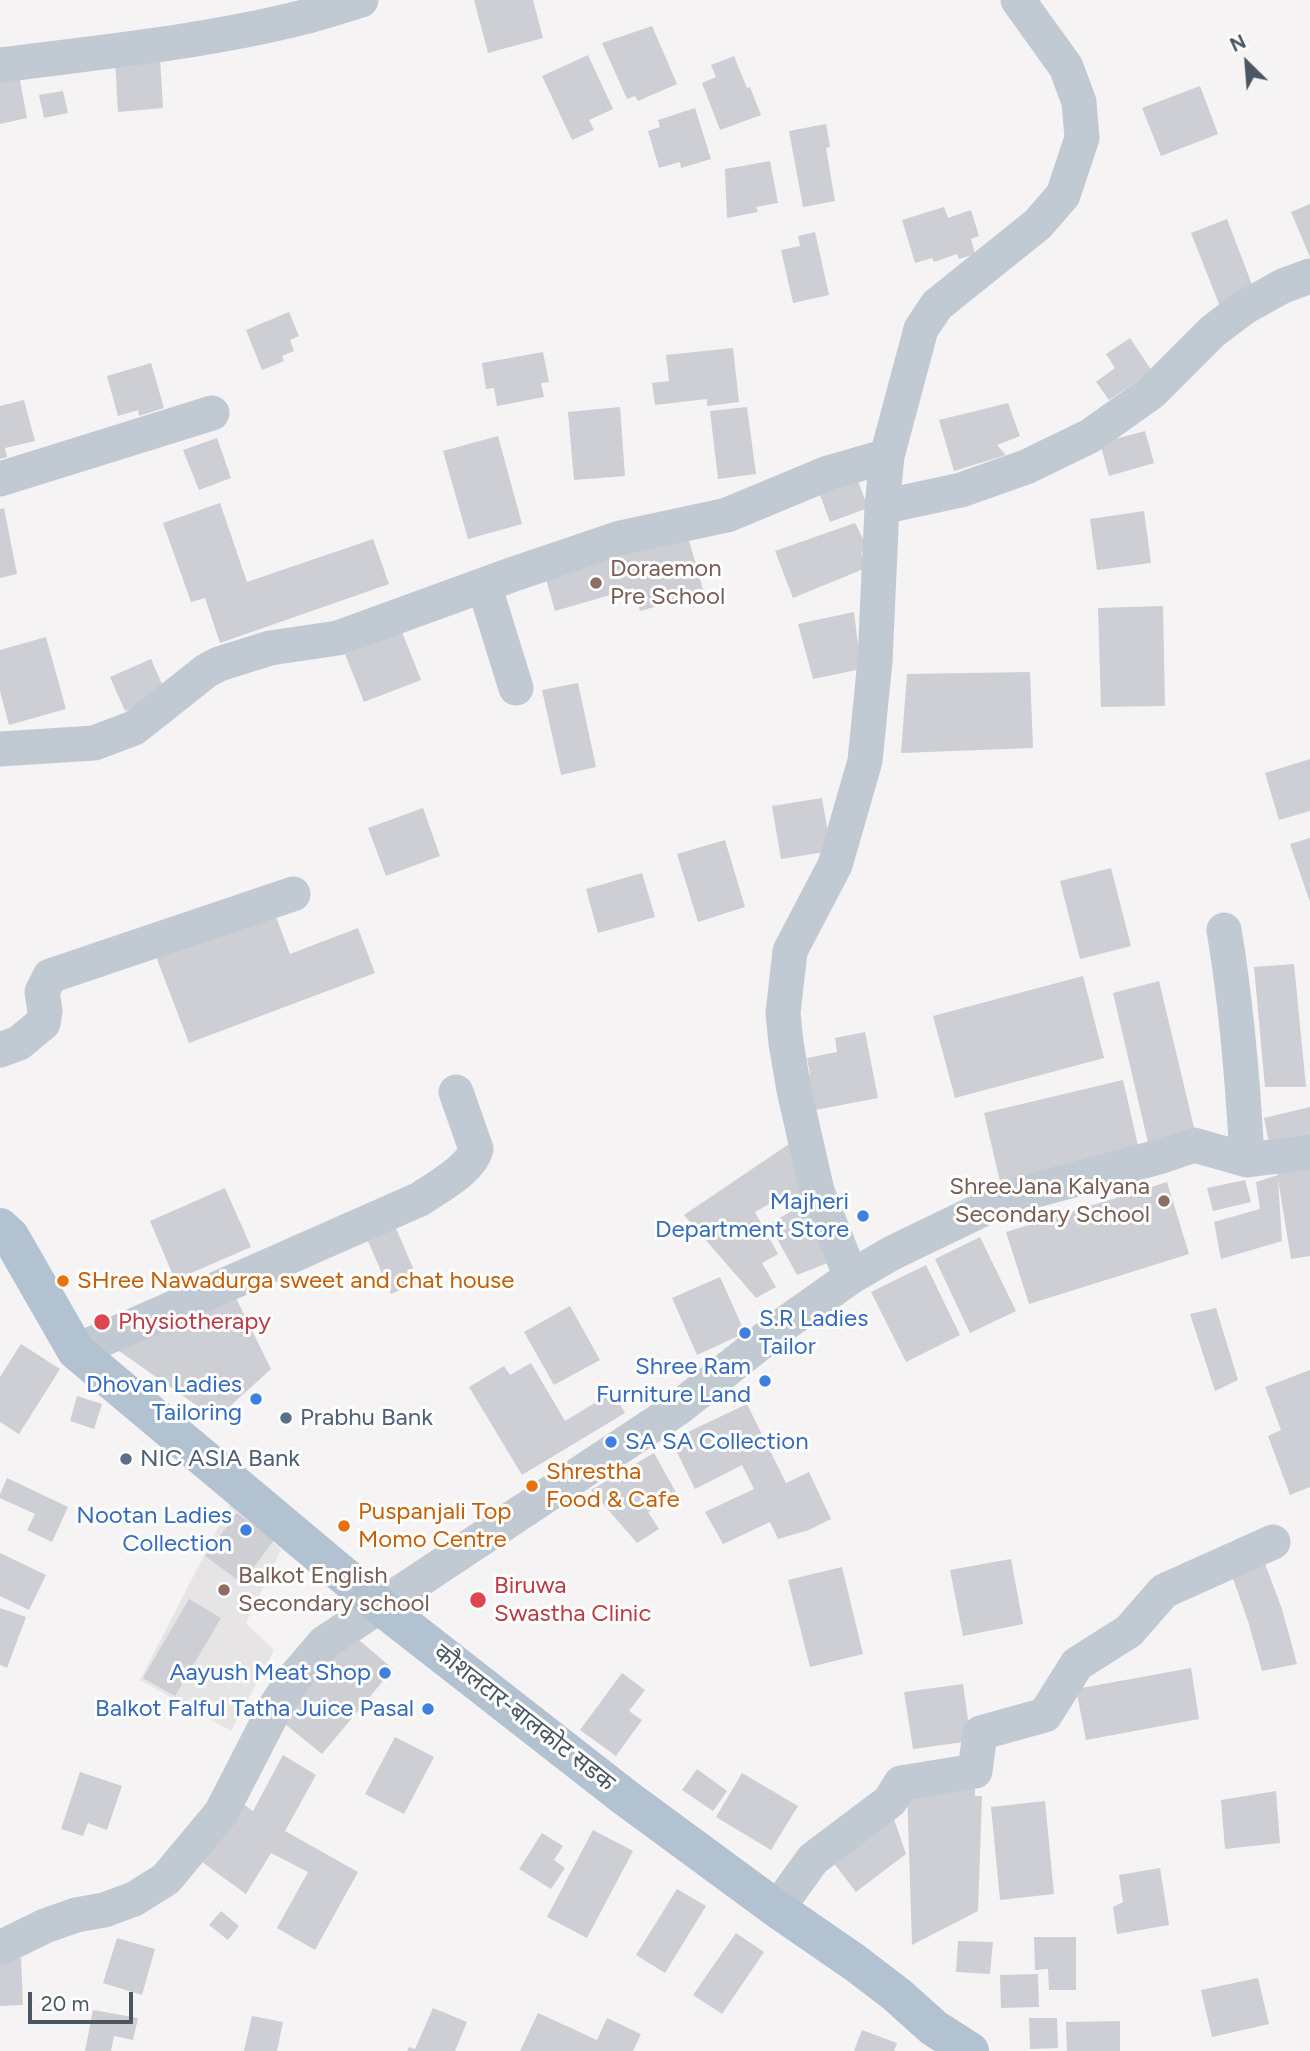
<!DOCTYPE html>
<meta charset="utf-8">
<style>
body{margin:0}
#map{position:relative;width:1310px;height:2051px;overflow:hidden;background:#f5f3f3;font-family:Figtree,sans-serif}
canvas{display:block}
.north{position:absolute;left:1212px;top:28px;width:70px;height:70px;-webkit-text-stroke:5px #fff;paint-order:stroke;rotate:335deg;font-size:19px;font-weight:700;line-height:28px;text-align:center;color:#4a5661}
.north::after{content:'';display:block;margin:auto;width:24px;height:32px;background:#4a5661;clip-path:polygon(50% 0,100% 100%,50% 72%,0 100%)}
.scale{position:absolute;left:28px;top:1992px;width:105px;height:32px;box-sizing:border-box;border:4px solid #4a5661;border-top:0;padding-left:9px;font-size:21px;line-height:24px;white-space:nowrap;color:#4a5661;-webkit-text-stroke:5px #fff;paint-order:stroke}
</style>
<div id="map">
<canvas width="1310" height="2051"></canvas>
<div class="north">N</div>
<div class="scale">20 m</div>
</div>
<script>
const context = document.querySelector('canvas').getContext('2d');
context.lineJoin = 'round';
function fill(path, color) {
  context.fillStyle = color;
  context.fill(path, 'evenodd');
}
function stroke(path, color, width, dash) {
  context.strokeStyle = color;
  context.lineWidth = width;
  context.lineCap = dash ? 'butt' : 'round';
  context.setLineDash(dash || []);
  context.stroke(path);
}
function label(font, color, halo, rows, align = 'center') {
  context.font = font + ' Figtree,"Noto Sans Devanagari",sans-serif';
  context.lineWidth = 6;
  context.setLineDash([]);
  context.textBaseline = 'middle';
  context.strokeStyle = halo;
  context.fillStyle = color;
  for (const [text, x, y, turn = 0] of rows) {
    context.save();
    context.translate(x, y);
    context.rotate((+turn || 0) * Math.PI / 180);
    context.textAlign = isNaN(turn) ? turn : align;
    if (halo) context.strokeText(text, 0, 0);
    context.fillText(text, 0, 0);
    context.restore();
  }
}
const education = new Path2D(`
 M232,1501L281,1550L246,1623L274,1650L231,1731L140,1680Z`);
const building = new Path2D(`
 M474,0H533L543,38L488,53Z
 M652,26L677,84L638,101L635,96L627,99L602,43Z
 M588,55L613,109L589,120L594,130L572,140L542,76Z
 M734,56L747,88L750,87L761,115L720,130L702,83L716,77L711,65Z
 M160,58L163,108L118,112L115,60Z
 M17,64L27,118L0,124V68Z
 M1200,86L1218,134L1161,156L1142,108Z
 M63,91L68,113L44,118L39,95Z
 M695,108L711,159L681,168L680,162L659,168L648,131L660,127L658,120Z
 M826,124L830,147L826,148L835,201L803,207L789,131Z
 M770,161L778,203L756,207L758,212L727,218L725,169Z
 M1310,204V257L1291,212Z
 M944,207L948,218L971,210L979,236L971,239L975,254L959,259L957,254L934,262L932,258L915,263L902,220Z
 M1227,219L1256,295L1221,309L1191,233Z
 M815,232L829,295L793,303L781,250L800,246L798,236Z
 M289,312L299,336L290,340L294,351L282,356L284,361L262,370L246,330Z
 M1130,338L1152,371L1109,400L1096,382L1115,368L1106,354Z
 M733,348L739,402L707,406V399L655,405L652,383L669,381L666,355Z
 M543,352L549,382L541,383L544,397L497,406L494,388L486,389L482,363Z
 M151,363L164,408L139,416L138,410L118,416L107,376Z
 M24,400L35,441L5,448L7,457L0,459V406Z
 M1008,403L1020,436L997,445L1006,455L954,471L939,420Z
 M620,407L625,476L574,480L568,412Z
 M747,407L756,474L718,479L710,411Z
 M1145,431L1154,463L1109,476L1100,443Z
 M498,436L522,524L468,539L443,451Z
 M217,438L231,478L199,490L183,450Z
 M854,470L868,508L830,522L816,484Z
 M220,503L247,582L373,539L389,584L220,643L205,598L191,602L163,523Z
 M4,508L17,574L0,578V509Z
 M1144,511L1151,563L1097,570L1090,519Z
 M855,523L868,549L861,552L866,568L793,598L775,551Z
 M686,530L704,593L640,611L634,588L555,611L544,572Z
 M1163,606L1165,706L1101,707L1098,608Z
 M854,612L861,669L813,679L798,624Z
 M402,632L421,680L364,702L345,654Z
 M46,637L66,709L9,725L0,691V650Z
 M151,659L166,693L125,711L110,677Z
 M1030,672L1033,748L901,753L907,674Z
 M578,683L596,767L561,775L542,690Z
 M1310,759V811L1279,820L1265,773Z
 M822,798L831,851L781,859L772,806Z
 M423,808L440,856L386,876L368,828Z
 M1310,838V902L1290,844Z
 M725,840L745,907L698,922L677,854Z
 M1111,868L1131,946L1080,959L1060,881Z
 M642,873L655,917L598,933L586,889Z
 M273,909L290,954L358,928L375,973L189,1043L155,954Z
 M1294,964L1306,1087H1265L1254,967Z
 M1083,976L1104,1058L955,1098L933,1016Z
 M1159,981L1196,1136L1149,1147L1113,993Z
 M865,1032L878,1098L810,1111L805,1081L810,1074L807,1058L837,1052L835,1038Z
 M1123,1080L1140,1154L1001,1186L984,1113Z
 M1310,1107V1135L1269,1143L1264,1118Z
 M792,1142L835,1260L797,1275L769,1224L797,1208L789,1193L755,1212L778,1254L762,1263L776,1287L756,1298L684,1215Z
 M1310,1162V1256L1291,1259L1278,1179L1282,1241L1221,1259L1214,1222L1260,1209L1256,1182L1278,1175L1276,1167Z
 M1245,1180L1251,1202L1213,1211L1207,1188Z
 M1167,1182L1189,1254L1029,1304L1006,1232Z
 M225,1188L251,1247L175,1280L150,1221Z
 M395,1226L419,1282L391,1294L367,1239Z
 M980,1237L1016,1311L970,1333L935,1259Z
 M926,1265L960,1335L906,1362L871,1292Z
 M720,1277L745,1333L697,1355L672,1298Z
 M230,1286L271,1369L216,1419L112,1346Z
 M570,1306L600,1360L554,1385L524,1332Z
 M1216,1308L1238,1380L1215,1391L1190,1314Z
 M21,1344L60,1369L19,1434L0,1422V1377Z
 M531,1363L565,1421L613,1392L625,1413L522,1475L469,1387L504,1366L510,1375Z
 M1310,1370V1487L1290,1495L1268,1436L1281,1430L1265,1387Z
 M77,1396L102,1404L94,1429L70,1421Z
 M747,1404L786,1483L809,1472L831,1519L809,1530L778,1539L770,1522L723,1544L705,1512L754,1489L742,1465L695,1489L671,1440Z
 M654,1453L678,1496L648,1512L659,1529L637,1543L591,1490Z
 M7,1478L68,1507L52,1542L27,1530L35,1514L0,1498V1494Z
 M237,1513L274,1540L242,1583L205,1556Z
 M0,1553L46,1575L29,1610L0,1596Z
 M1011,1559L1023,1624L963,1636L950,1570Z
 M1264,1561L1282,1609L1297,1664L1262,1671L1248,1621L1231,1573Z
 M842,1567L863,1654L810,1667L788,1580Z
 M189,1599L221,1618L175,1696L143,1678Z
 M0,1608L26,1617L7,1668L0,1665Z
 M352,1634L393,1669L322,1754L280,1720Z
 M1191,1668L1199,1719L1086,1740L1076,1689Z
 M622,1673L645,1690L629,1711L642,1720L616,1756L580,1730Z
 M963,1684L971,1741L913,1749L904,1692Z
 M395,1737L434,1757L404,1814L365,1794Z
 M283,1755L316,1775L285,1831L358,1872L315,1950L277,1928L308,1872L271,1853L246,1894L202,1862L242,1803L253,1811Z
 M697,1769L727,1791L713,1811L682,1790Z
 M80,1772L122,1786L107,1830L88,1823L83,1836L61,1829Z
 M742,1773L798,1806L771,1850L716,1817Z
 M975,1779V1796H982L978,1911L912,1945L907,1788Z
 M1276,1791L1280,1843L1225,1849L1221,1800Z
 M1045,1801L1054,1894L1000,1900L991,1807Z
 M893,1816L906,1854L856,1892L833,1862Z
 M593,1830L633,1851L587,1938L547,1917Z
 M542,1833L563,1846L554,1860L565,1868L551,1889L519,1869Z
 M1160,1868L1169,1925L1117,1934L1113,1907L1123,1902L1119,1875Z
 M677,1889L706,1906L665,1973L636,1955Z
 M221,1911L239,1926L228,1940L209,1925Z
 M736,1933L764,1952L722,2014L693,1995Z
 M1034,1937H1076V1990H1049L1048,1969L1035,1970Z
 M117,1938L155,1949L142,1995L103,1983Z
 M958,1941L993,1942L990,1974L956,1972Z
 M21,1958L23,2005L0,2006V1959Z
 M1038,1974L1039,2007L1001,2008L1000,1975Z
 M1258,1978L1269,2024L1212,2037L1201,1990Z
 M433,2008L467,2022L455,2051H407L409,2047L415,2049Z
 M93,2010L138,2018L133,2040L114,2036L111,2051H85Z
 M538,2013L597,2040L607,2018L641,2034L633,2051H520Z
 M252,2016L283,2022L277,2051H244Z
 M1029,2018H1057L1058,2048L1030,2049Z
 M1120,2021V2051H1067L1066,2022Z
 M862,2030L897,2043L894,2051H854Z`);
const minor = new Path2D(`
 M0,65C101,52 205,42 304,17C323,12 342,6 361,0
 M0,479L212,413
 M882,507L961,490L1026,467L1090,436L1152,392L1213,331L1245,307L1283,286L1310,276
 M484,585L516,688
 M0,749L94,743L134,728L206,671L219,664L270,648L338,638L511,575L620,538L727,515L828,473L887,456
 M1224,930C1237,1007 1243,1083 1247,1160
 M0,1050L19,1043L43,1023L45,1011L42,992L50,976L293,894
 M851,1277L817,1191L794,1090L786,1043L783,1013L790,951L835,865L865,761L875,661L882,507L887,456L921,329L937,305L1038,224L1063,195L1082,138L1079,102L1066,67L1018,0
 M76,1351L420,1199C437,1187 471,1170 476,1149L456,1092
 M777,1909L813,1859L890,1801L901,1783L975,1771L980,1733L1045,1715L1077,1664L1129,1631L1164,1591L1273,1542
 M0,1948L45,1926L76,1915L104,1910L134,1899L166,1879L221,1813L277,1704L295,1677L324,1643L677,1409L783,1325L851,1277L892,1253L1006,1198L1162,1156L1194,1145L1247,1160L1310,1152`);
const major = new Path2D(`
 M0,1227L10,1236L76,1351L380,1606L626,1798L777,1909L854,1962L896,1994L934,2028L970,2051`);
const markers = [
 [596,583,7,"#8d6e63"],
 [1164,1201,7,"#8d6e63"],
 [863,1216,7,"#3f7fe0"],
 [63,1281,7,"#e8710a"],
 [102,1322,9,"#e0444e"],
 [745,1333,7,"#3f7fe0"],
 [765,1381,7,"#3f7fe0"],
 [256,1399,7,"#3f7fe0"],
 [286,1418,7,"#5c6f8a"],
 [611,1442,7,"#3f7fe0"],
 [126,1459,7,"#5c6f8a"],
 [532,1486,7,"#e8710a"],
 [344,1526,7,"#e8710a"],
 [246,1530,7,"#3f7fe0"],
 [224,1590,7,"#8d6e63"],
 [478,1600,9,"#e0444e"],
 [385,1673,7,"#3f7fe0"],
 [428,1709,7,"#3f7fe0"]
];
const educationNames = [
 ["Doraemon",610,569],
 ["Pre School",610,597],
 ["ShreeJana Kalyana",1150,1187,"right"],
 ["Secondary School",1150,1215,"right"],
 ["Balkot English",238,1576],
 ["Secondary school",238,1604]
];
const shopNames = [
 ["Majheri",849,1202],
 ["Department Store",849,1230],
 ["S.R Ladies",759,1319,"left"],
 ["Tailor",759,1347,"left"],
 ["Shree Ram",751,1367],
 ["Furniture Land",751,1395],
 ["Dhovan Ladies",242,1385],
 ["Tailoring",242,1413],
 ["SA SA Collection",625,1442,"left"],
 ["Nootan Ladies",232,1516],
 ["Collection",232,1544],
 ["Aayush Meat Shop",371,1673],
 ["Balkot Falful Tatha Juice Pasal",414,1709]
];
const foodNames = [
 ["SHree Nawadurga sweet and chat house",77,1281],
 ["Shrestha",546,1472],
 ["Food & Cafe",546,1500],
 ["Puspanjali Top",358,1512],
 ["Momo Centre",358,1540]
];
const healthNames = [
 ["Physiotherapy",118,1322],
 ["Biruwa",494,1586],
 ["Swastha Clinic",494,1614]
];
const serviceNames = [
 ["Prabhu Bank",300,1418],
 ["NIC ASIA Bank",140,1459]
];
const streetNames = [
 ["कौशलटार-बालकोट सडक",524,1718,38]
];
fill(education, '#e6e4e5');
fill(building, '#cdcfd5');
stroke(minor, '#c1cad2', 35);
stroke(major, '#b3c2d1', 38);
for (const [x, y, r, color] of markers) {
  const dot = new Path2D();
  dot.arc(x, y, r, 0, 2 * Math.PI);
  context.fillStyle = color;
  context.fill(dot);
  stroke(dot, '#fff', 2.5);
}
label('24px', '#785e54', '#fff', educationNames, 'left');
label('24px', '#366cbe', '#fff', shopNames, 'right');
label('24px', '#c56008', '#fff', foodNames, 'left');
label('24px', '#be3a42', '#fff', healthNames, 'left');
label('24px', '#4e5e75', '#fff', serviceNames, 'left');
label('24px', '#4a5661', '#fff', streetNames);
</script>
